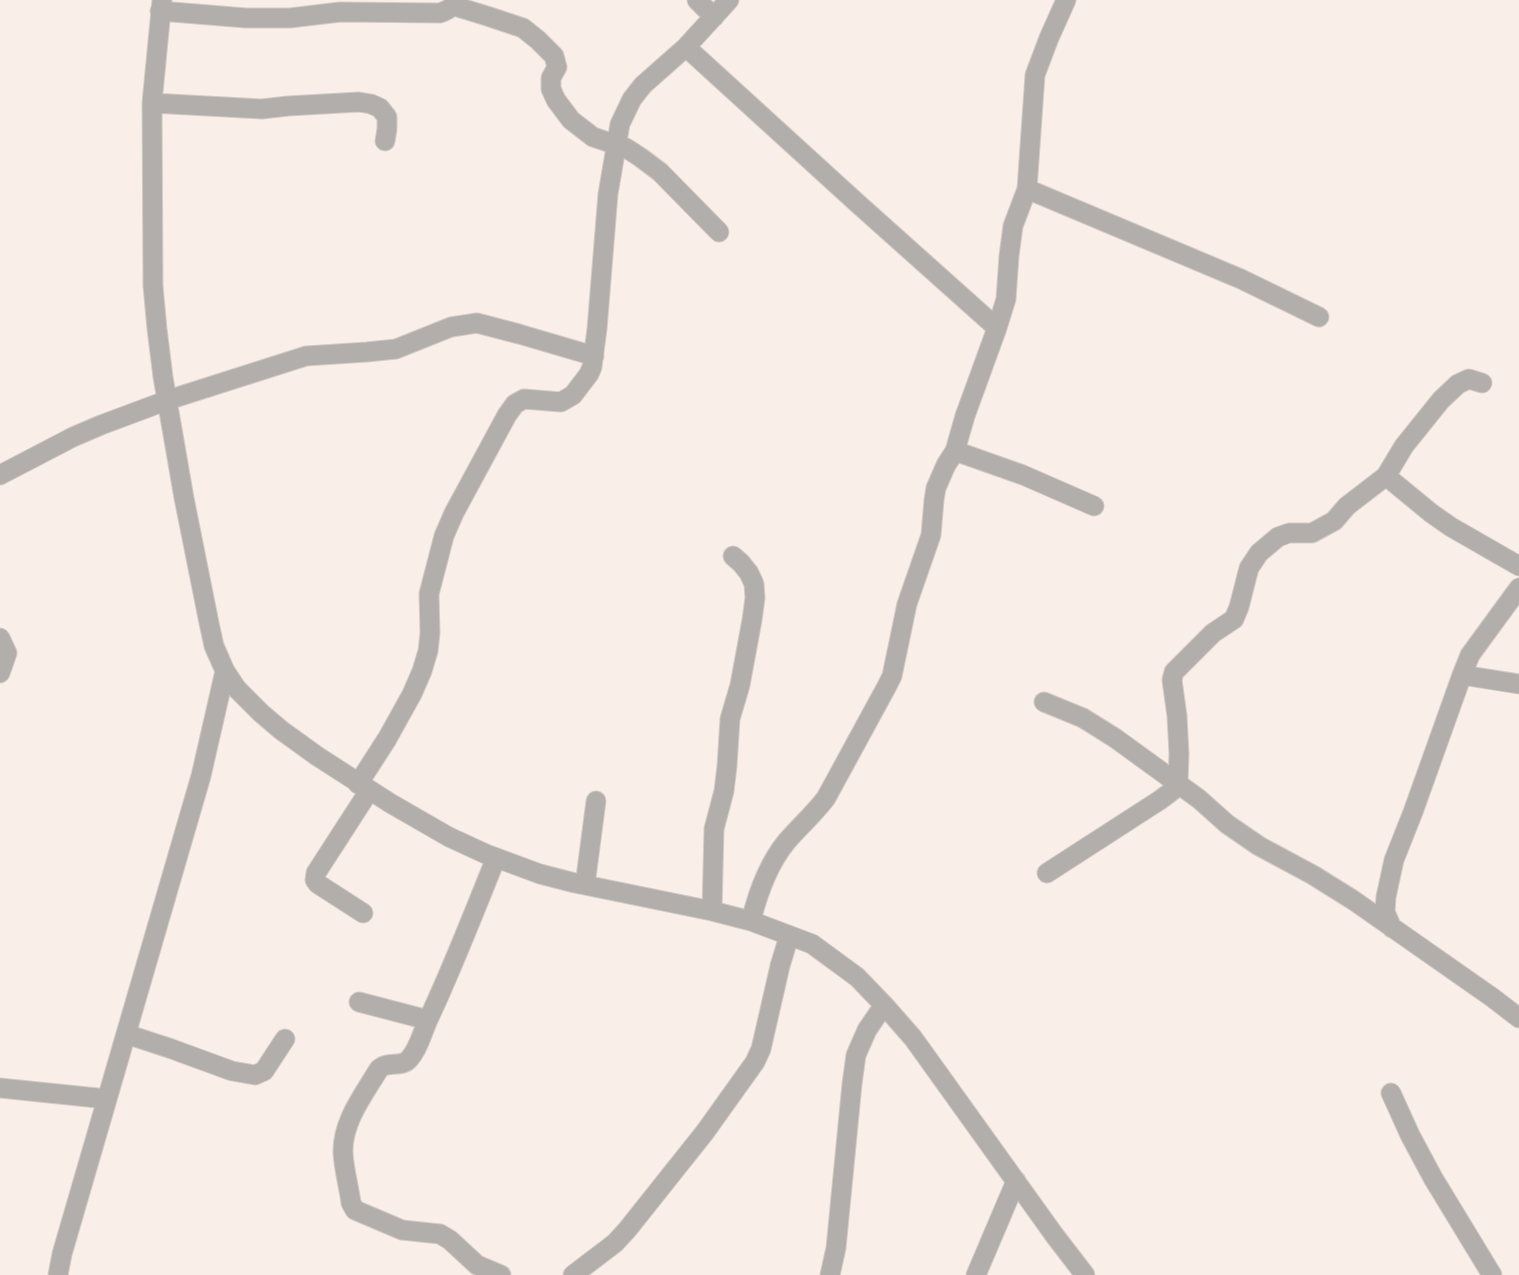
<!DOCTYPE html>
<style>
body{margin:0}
canvas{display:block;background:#f9efe8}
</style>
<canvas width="1519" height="1275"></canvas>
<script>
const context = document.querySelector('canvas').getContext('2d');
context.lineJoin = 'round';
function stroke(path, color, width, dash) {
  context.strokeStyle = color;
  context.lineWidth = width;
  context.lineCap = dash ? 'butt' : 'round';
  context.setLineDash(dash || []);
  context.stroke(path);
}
const minor = new Path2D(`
 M162,0L152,103L153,286L157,329L163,377L184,498L209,623L214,646L225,671L237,689L261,713L281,730L317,756L390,803L449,837L486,854L540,874L575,883L712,911L751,921L812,944L857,977L884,1005L913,1038L1055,1236L1085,1275
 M697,0L714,17
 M454,6L487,16L523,28L538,40L554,56L557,67L551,78V89L556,100L571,120L593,137L626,148L640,157L660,172L719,232
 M160,11L246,18H290L340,12L440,13C448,10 452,8 456,0
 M686,47L856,202L997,328
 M152,103L262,109L288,106L359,102L371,104L380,108L387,117V129L385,141
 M1027,189L1241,279L1319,317
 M955,451L1023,475L1094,506
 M0,475L73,437L101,425L168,400L306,356L367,352L396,349L451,327L477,323L519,334L594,356
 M1386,476L1431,513L1451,527L1519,566
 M0,638L7,653L0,673
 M1462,675L1519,684
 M1044,702L1083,718L1115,738L1199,799L1227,824L1259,846L1313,875L1353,900L1493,998L1519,1018
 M358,784L387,739L412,694L422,671L428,651L430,633L429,594L444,536L454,513L507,415L515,404L524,399L561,402L573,395L589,374L592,367L597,329L608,194L620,124L632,99L643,85L686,47L729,0
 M496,858C474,912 453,967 428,1020C422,1033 419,1048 410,1058C402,1069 388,1060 379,1069C364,1094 342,1122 343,1153C344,1170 349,1187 351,1203L355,1210L402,1230L440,1234L450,1240L477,1265L501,1275
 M1047,873L1160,800L1172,791L1178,783L1179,754L1177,716L1172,680L1174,672L1213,633L1234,619L1239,607L1249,568L1259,553L1278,537L1289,533H1312L1334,521L1347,506L1386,476L1404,446L1441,400L1458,384L1469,379L1482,383
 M585,885L596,801
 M712,911L714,829L724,791L727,766L730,719L740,685L752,620L755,598L754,584L749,573L741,563L733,556
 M363,913L318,884L315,880L316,873L369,791
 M751,921C758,892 768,864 787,841C800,826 814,814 826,798L887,686L892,676L907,604L931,535L934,500L936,488L946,465L955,451L965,416L997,328L1006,299L1009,256L1013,226L1027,189L1035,75L1049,38L1066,0
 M1392,928L1385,912L1386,897L1394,860L1413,812L1462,675L1470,655L1519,588
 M359,1002L428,1020
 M126,1034L169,1048L232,1071L255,1075L264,1071L285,1039
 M0,1088L107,1099
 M1391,1093L1410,1135L1433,1178L1492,1275
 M58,1275L62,1254L201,776L225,671
 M573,1275L615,1243L627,1230L705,1132L755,1062L761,1049L780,966L789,936
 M830,1275L836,1248L852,1084L856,1055L867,1030L884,1005
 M976,1275L1016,1181`);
stroke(minor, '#d4cbc5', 21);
stroke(minor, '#b2aeab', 19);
</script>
